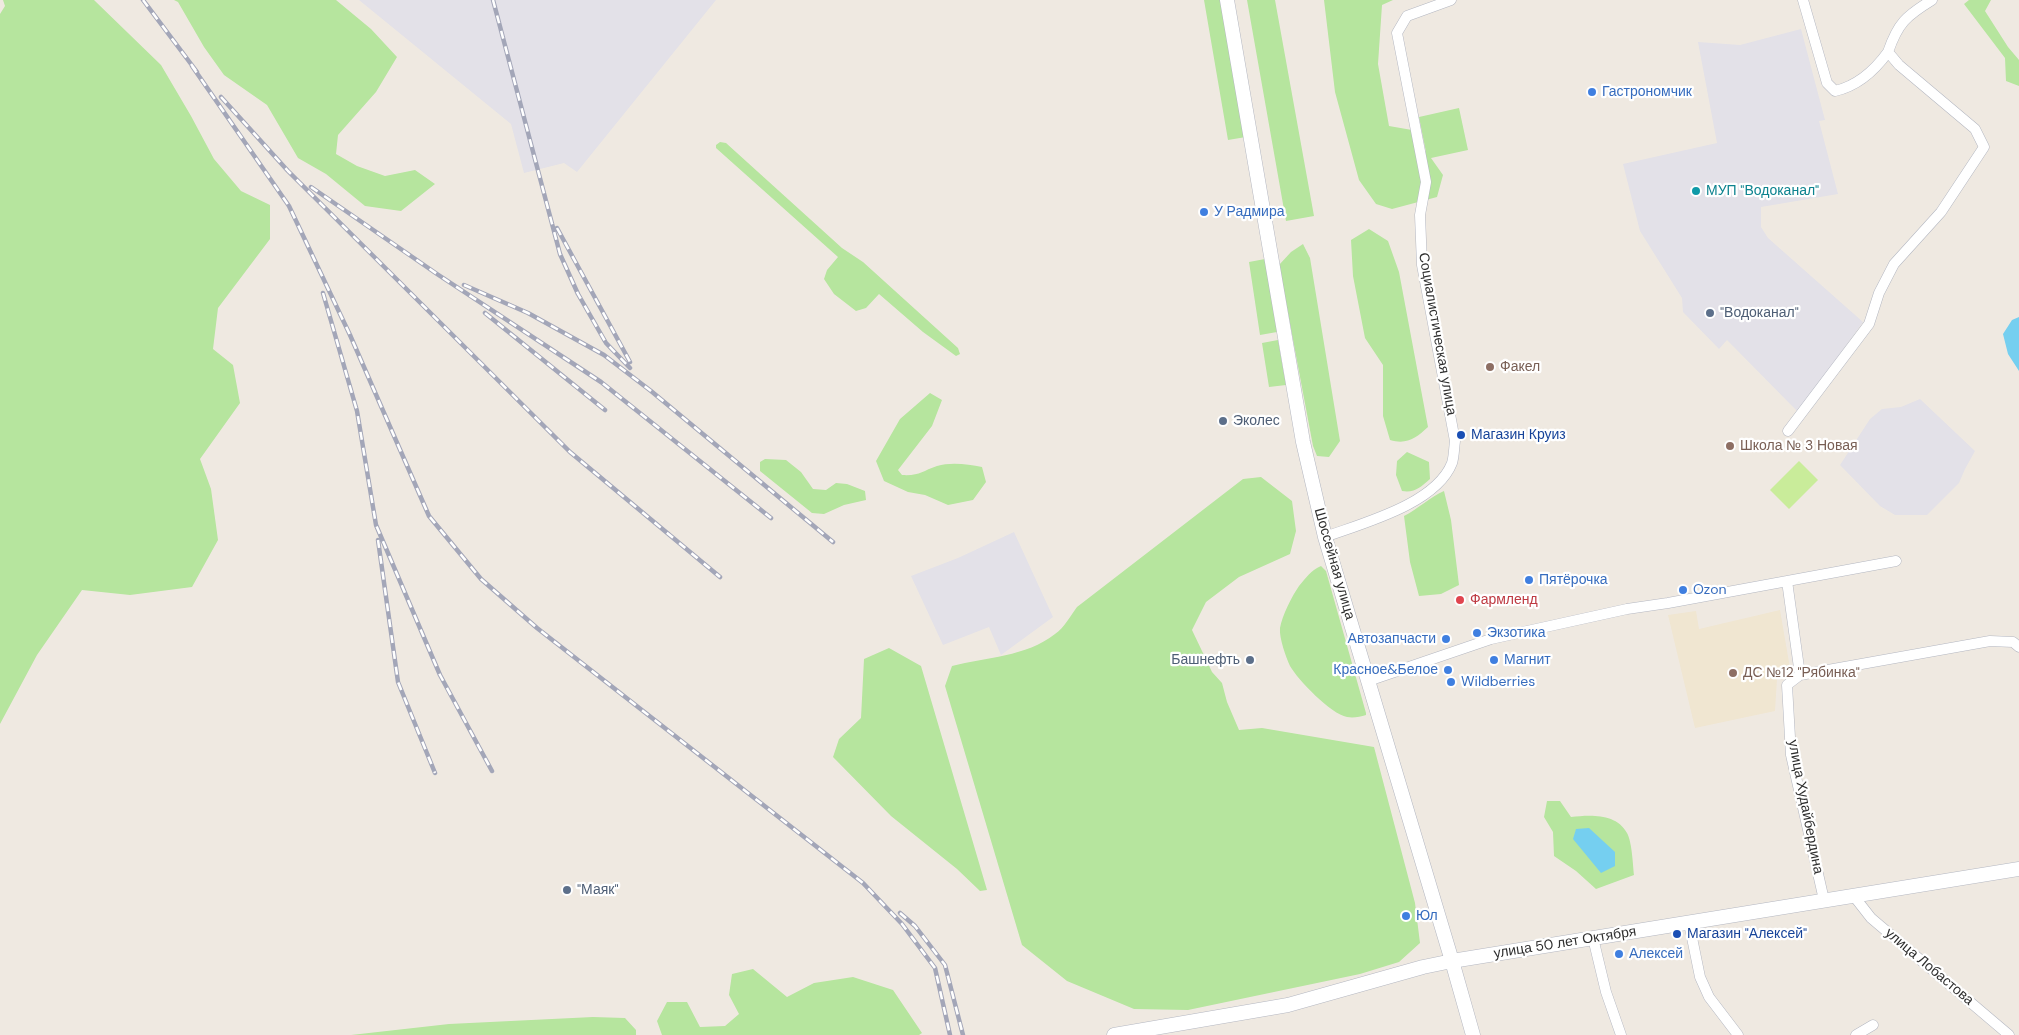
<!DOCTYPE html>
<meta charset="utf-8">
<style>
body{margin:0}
canvas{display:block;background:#efe9e1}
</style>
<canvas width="2019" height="1035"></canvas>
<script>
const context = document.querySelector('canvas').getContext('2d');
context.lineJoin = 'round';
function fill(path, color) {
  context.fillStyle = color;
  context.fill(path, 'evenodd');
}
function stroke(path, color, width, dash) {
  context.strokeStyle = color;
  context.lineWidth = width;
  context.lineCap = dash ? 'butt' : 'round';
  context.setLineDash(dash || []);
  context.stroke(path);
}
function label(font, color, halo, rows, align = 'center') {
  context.font = font + ' "DM Sans",sans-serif';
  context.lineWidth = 4.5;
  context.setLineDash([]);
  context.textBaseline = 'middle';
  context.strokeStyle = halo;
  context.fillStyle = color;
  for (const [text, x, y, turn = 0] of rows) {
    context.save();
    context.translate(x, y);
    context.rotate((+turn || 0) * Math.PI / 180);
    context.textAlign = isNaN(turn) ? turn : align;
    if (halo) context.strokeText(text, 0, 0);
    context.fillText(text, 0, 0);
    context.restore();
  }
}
const industrial = new Path2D(`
 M359,0H716L577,172L564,163L524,173L511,124Z
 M1801,29L1825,120L1819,121L1838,194L1761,207V227L1768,238L1863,322L1798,412L1727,340L1719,349L1683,312L1682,298L1640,231L1623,164L1717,143L1698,42L1740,45Z
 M1920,399L1975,451L1965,469L1959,483L1927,515H1895L1880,506L1840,465L1870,419L1882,409L1901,407Z
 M1014,532L1053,617L1001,655L989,627L943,645L911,576L958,558Z`);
const education = new Path2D(`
 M1780,610L1790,668L1777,679L1775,711L1695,728L1668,615L1696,611L1699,629Z`);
const green = new Path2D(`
 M3,0H94L161,65L191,116L214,159L241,191L270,205V239L218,308L213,349L233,365L240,403L200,459L211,489L218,540L192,587L130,595L82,590L37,655L0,724V14L5,6Z
 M174,0H336L371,29L397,57L376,92L338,135L336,154L357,166L385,176L415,170L435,184L401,211L365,206L326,174L298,158L267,105L224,75L204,47L178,2Z
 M1204,0H1222L1246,137L1228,140Z
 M1247,0H1275L1314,216L1286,221Z
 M1324,0H1393L1382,5L1378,64L1389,126L1412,130L1426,152L1419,117L1459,108L1468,150L1431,158L1443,175L1437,197L1392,209L1376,204L1359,180L1335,92Z
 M1969,0H1991L1985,11L2008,47L2019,60V86L2006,81L2005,58L1964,4Z
 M720,142L726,143L842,248L863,262L958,348L960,354L956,356L923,332L879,294L866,308L856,311L834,294L824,279L827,270L838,257L716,148V145Z
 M1369,229L1388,241L1399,272L1428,427C1416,438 1407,445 1390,440L1383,416V365L1365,338L1353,276L1351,240Z
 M1303,244L1310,258L1340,441L1329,457L1317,456L1313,446L1279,265L1291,252Z
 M1265,259L1277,332L1260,335L1249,262Z
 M1278,340L1286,385L1269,387L1262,343Z
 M930,393L942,400L932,426L898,470L902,475C920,476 922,471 937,466C950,462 968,464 982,467L986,482L973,500L948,505L925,495L908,492L884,481L876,461L900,419Z
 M1407,452L1429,462L1430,479C1421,487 1415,493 1402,491L1396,475L1397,461Z
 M765,459L786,460L801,472L813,489L826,490L836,483L847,484L865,491L866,500L844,505L824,514L812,513L760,471V462Z
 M1261,477L1292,501L1296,531L1290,554L1239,577L1206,602L1192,630L1212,672L1222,683L1227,702L1239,730L1262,728L1374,747L1415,903L1420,943L1399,962L1360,974L1188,1010L1134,1009L1067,981L1022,945L945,686L952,666C986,657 1026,657 1055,634C1064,628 1071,615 1077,607L1243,479Z
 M1444,491L1451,520L1459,585L1441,594L1419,596L1410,562L1404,516C1418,509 1430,497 1444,491Z
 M1321,566L1326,571L1366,713V715C1360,717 1353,718 1347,717C1331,714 1298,680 1290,666C1286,657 1279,638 1280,628C1282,616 1292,596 1299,586C1306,578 1311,570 1321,566Z
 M889,648L921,666L987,890L980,891L957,869L891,816L833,757L839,739L861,718L864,659Z
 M1547,801H1560L1571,817C1590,815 1616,813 1627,833C1632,842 1633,865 1634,875L1596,889L1576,871L1554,856L1553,832L1544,817Z
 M753,969L787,997L814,983L853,977L893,990L922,1033L919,1035H662L657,1021L667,1002H687L700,1027L725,1026L739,1014L729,995L732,974Z
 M593,1017L625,1018L636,1030V1035H351L449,1024Z`);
const pitch = new Path2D(`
 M1799,461L1818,480L1789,509L1770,490Z`);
const water = new Path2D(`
 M2019,317V371L2008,354L2003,334L2012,320Z
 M1589,828L1615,852V866L1601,873L1573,839L1576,829Z`);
const street = new Path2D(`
 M1803,0L1827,83L1835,91C1857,86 1875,70 1888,52
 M1788,431L1869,324L1879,293L1894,264L1941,212L1984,147L1975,129L1899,65L1888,52C1898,23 1906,16 1932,0
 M1325,537C1363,523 1436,504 1452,463C1454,457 1454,448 1455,441L1422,265L1420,215L1426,182L1397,33L1407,16L1451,0
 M1787,581L1800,675
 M1368,681L1491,639L1627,609L1668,603L1896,561
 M1853,895L1871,918L2009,1035
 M1824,900L1791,755L1787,685L1800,675L1990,641L2013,642L2019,647
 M1689,923L1700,977L1709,997L1738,1035
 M1593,938L1606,992L1621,1035
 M1856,1035L1873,1025`);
const secondary = new Path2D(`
 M1227,0L1303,442L1325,537L1452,961L1473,1035
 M1114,1035L1288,1005L1423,967L1452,961L2019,869`);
const rail = new Path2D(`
 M143,0L197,72
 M493,0L560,254L578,294L606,343L630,368
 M192,66L289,206L350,335L429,516L481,579L537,628L863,883L902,924L935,968L950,1035
 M221,97L288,171L570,452L720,577
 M311,187L437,274L601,382L771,518
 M557,228L630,362
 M464,285L528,313L604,355L651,391L833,542
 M323,293L357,411L376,525L440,675L492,771
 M485,313L605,410
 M378,540L398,682L435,773
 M900,913L915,926L945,965L963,1035`);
const markers = [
 [1592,92,5,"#3f7fe0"],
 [1696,191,5,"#0f9aa8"],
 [1204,212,5,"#3f7fe0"],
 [1710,313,5,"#5c6f8a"],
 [1490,367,5,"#8d6e63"],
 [1223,421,5,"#5c6f8a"],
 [1461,435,5,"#1a4fb4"],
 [1730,446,5,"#8d6e63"],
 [1529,580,5,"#3f7fe0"],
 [1683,590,5,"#3f7fe0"],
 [1460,600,5,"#e0444e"],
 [1477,633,5,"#3f7fe0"],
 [1446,639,5,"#3f7fe0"],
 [1250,660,5,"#5c6f8a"],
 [1494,660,5,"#3f7fe0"],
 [1448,670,5,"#3f7fe0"],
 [1733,673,5,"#8d6e63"],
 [1451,682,5,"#3f7fe0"],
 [567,890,5,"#5c6f8a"],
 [1406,916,5,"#3f7fe0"],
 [1677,934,5,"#1a4fb4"],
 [1619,954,5,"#3f7fe0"]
];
const shopNames = [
 ["Гастрономчик",1602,92],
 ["У Радмира",1214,212],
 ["Пятёрочка",1539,580],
 ["Ozon",1693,590],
 ["Экзотика",1487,633],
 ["Автозапчасти",1436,639,"right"],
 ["Магнит",1504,660],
 ["Красное&Белое",1438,670,"right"],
 ["Wildberries",1461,682],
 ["Юл",1416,916],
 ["Алексей",1629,954]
];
const cultureNames = [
 ["МУП \"Водоканал\"",1706,191]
];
const serviceNames = [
 ["\"Водоканал\"",1720,313],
 ["Эколес",1233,421],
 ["Башнефть",1240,660,"right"],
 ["\"Маяк\"",577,890]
];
const streetNames = [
 ["Социалистическая улица",1437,334,80],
 ["Шоссейная улица",1334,564,74],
 ["улица Худайбердина",1805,807,79],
 ["улица 50 лет Октября",1565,943,-9],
 ["улица Лобастова",1929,967,40]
];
const educationNames = [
 ["Факел",1500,367],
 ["Школа № 3 Новая",1740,446],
 ["ДС №12 \"Рябинка\"",1743,673]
];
const transitNames = [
 ["Магазин Круиз",1471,435],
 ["Магазин \"Алексей\"",1687,934]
];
const healthNames = [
 ["Фармленд",1470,600]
];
fill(industrial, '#e3e1e8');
fill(education, '#f0e6d1');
fill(green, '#b6e59e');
fill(pitch, '#c9ec9a');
fill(water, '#75cff0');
stroke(street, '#b4b7c1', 11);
stroke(secondary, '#b4b7c1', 15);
stroke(street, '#fff', 10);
stroke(secondary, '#fff', 14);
stroke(rail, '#a3a6b8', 4.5);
stroke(rail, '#fff', 2.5, [8]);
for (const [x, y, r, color] of markers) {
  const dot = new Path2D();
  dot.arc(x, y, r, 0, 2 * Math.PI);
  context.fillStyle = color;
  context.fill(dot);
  stroke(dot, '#fff', 2);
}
label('14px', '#366cbe', '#fff', shopNames, 'left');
label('14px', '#0d838f', '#fff', cultureNames, 'left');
label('14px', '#4e5e75', '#fff', serviceNames, 'left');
label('14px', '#2e2e2e', '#fff', streetNames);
label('14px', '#785e54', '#fff', educationNames, 'left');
label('14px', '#164399', '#fff', transitNames, 'left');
label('14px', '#be3a42', '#fff', healthNames, 'left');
</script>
